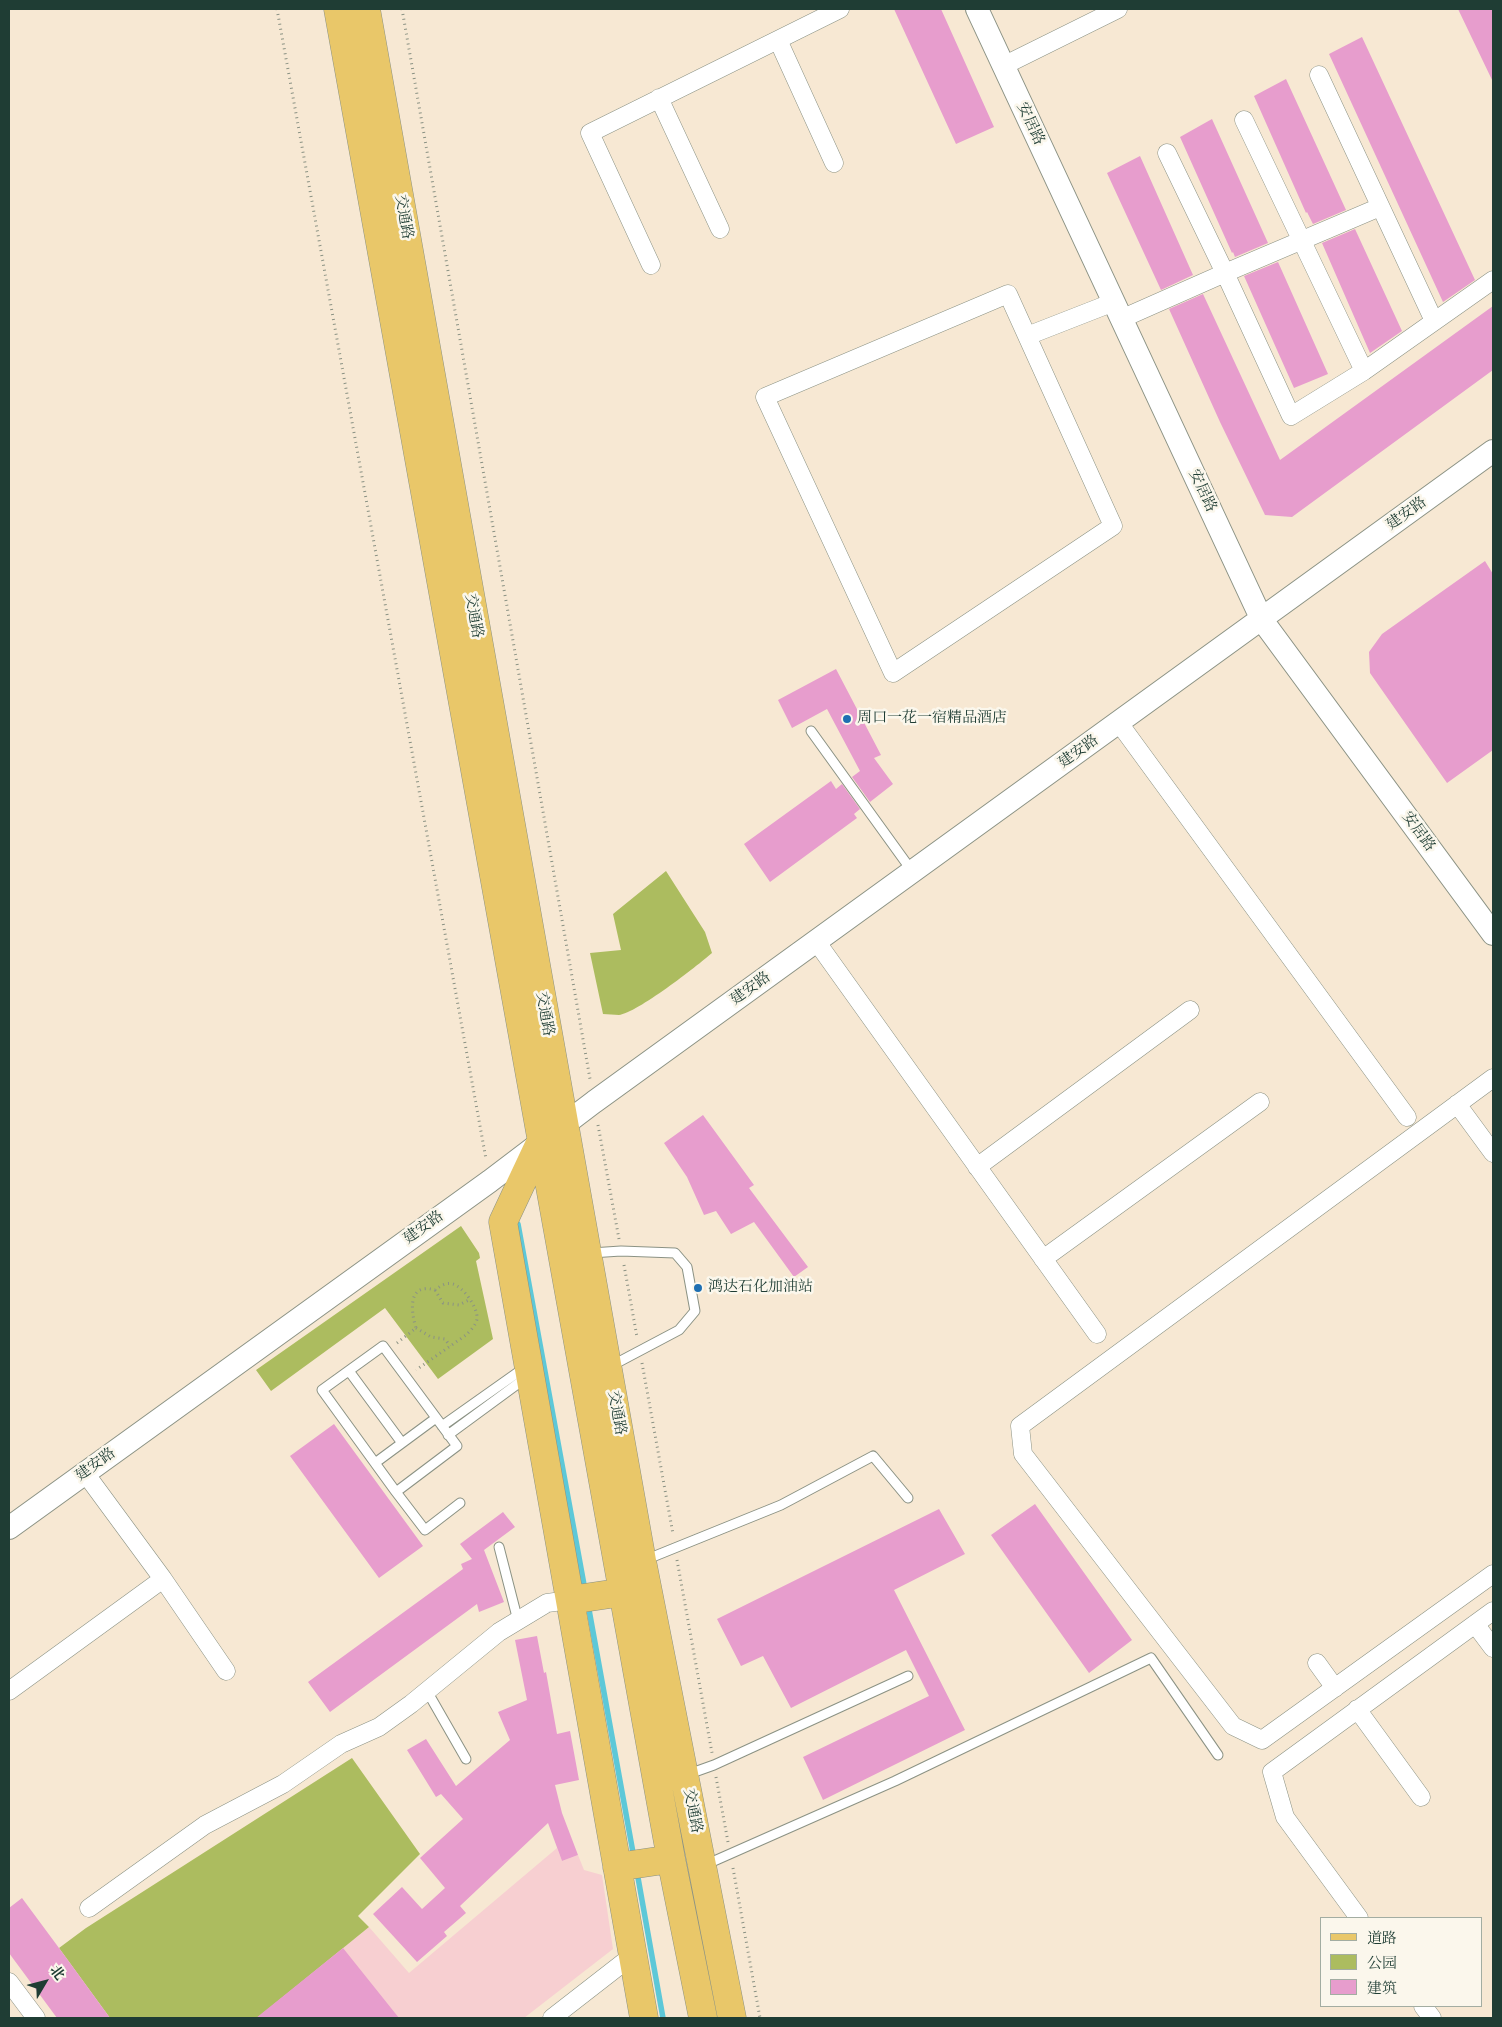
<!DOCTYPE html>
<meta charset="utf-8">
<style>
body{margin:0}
#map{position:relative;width:1502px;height:2027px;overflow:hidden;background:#f7e8d3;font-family:Cardo,"Noto Serif SC",serif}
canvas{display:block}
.frame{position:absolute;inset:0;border:10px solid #1f3d34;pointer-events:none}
.legend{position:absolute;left:1320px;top:1917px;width:162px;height:90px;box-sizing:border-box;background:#fbf7ec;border:1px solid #a3ada2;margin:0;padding:6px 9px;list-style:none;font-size:15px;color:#1f3d34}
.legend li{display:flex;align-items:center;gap:10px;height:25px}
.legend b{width:25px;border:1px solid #a3ada2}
.north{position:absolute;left:20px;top:1957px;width:50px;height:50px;-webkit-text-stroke:4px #fbf7ec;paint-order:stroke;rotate:53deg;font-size:14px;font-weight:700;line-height:20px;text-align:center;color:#1f3d34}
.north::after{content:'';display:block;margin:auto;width:18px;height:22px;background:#1f3d34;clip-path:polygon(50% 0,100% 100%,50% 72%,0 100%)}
</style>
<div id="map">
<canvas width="1502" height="2027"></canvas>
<div class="frame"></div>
<ul class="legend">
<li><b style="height:6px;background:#e9c769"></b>道路</li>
<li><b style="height:14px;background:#acbc5f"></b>公园</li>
<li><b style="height:14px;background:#e79dcd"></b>建筑</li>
</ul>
<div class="north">北</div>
</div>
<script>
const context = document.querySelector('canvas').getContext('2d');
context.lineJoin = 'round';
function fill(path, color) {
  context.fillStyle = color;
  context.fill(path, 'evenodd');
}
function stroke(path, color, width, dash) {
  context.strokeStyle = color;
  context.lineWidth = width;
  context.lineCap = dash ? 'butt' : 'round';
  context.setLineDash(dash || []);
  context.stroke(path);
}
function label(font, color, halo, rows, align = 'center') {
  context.font = font + ' Cardo,"Noto Serif SC",serif';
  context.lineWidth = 5;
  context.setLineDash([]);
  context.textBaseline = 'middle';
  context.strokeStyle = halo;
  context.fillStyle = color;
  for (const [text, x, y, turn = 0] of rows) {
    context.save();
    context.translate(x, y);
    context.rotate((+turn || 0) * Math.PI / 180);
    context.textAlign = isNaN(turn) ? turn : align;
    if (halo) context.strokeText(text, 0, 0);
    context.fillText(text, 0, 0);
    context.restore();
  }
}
const built = new Path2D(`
 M557,1848L562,1861L578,1855L584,1870L602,1875L613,1949L524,2018H265L261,2014L369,1927L409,1973Z`);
const green = new Path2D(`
 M666,871L705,932L712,953C697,966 637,1013 619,1015C614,1015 608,1014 603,1014L590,953L621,950L613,914Z
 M461,1226L479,1253L480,1258L476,1261L493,1339L438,1379L385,1308L271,1391L256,1370Z
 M352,1758L420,1854L358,1916L369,1927L262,2014V2018H110L59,1948L86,1928Z`);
const stream = new Path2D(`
 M518,1224L585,1590
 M588,1604L634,1858
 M637,1872L663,2018`);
const building = new Path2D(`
 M894,9H941L994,127L956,144Z
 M1458,9H1493V82Z
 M1362,37L1475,280L1443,302L1329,54Z
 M1286,79L1346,210L1313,224L1307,212L1306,213L1254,96Z
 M1212,119L1268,243L1235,257L1233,252L1232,253L1180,137Z
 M1140,156L1193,275L1161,290L1107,173Z
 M1355,229L1402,331L1370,353L1322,243Z
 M1278,262L1328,374L1294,388L1244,276Z
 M1203,294L1280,460L1493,306V370L1292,517L1265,515L1220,422L1169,309Z
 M1485,561L1493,574V750L1447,783L1370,673L1369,652L1382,634Z
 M836,669L881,755L874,758L893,784L870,802L852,777L860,771L827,709L792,728L778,700Z
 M831,781L836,789L842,784L860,809L854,814L857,818L770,882L744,844Z
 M703,1115L754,1185L749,1188L808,1267L794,1277L754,1222L731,1234L716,1211L704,1215L687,1177L664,1143Z
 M334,1424L423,1546L379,1578L290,1456Z
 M1035,1504L1132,1640L1089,1673L991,1535Z
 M939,1509L965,1554L894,1590L965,1730L823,1800L803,1757L929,1696L906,1650L791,1708L763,1656L741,1666L717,1619Z
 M503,1512L515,1527L484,1550L504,1602L479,1612L477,1604L330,1712L308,1682L463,1569L461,1564L472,1559L460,1544Z
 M537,1636L544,1673L546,1672L557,1734L570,1731L579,1780L555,1785L562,1813L578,1855L562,1861L548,1823L460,1906L466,1913L444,1932L447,1936L417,1962L373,1914L402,1887L422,1909L445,1888L420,1858L463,1819L441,1794L436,1797L407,1750L426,1739L456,1786L510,1740L498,1712L527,1700L515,1640Z
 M22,1898L59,1948L110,2018H57L9,1953V1908Z
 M343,1948L399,2018H256Z`);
const path = new Path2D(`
 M277,9L486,1159
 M402,9L590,1079
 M598,1125L619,1239
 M624,1265L637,1337
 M435,1290L443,1303L459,1305L469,1300L468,1301
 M416,1328L431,1337L445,1339L450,1346
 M397,1343L416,1328C411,1312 407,1282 435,1290C440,1286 446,1282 453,1284C463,1287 478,1307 477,1319C476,1325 470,1331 466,1335L416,1370
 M642,1363L673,1534
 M677,1560L712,1753
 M716,1777L728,1842
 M733,1868L760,2018`);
const service = new Path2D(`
 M811,731L912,871
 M591,1253L621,1251L675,1253L687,1267L695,1311L679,1330L611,1366
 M383,1346L457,1446L396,1492L322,1390Z
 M349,1371L402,1443
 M442,1426L524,1368
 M448,1435L527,1377
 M375,1463L436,1418
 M396,1492L425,1530L460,1503
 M499,1547L518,1621
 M645,1560L781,1505L873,1456L908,1498
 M427,1691L466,1759
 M686,1775L714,1765L908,1676
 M705,1865L895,1781L1151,1658L1218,1755`);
const minor = new Path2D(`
 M778,40L834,163
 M1003,66L1118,9
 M1319,75L1434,321
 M659,98L720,229
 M1244,120L1364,371
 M1167,153L1225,273L1380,207
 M651,265L590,133L840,9
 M1121,319L1225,273L1291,416L1364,371L1493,280
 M1027,336L1113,526L893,673L765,397L1008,294L1027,336L1114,302
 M1119,723L1407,1117
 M816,941L1097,1334
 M1493,1078L1020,1426L1023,1454L1233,1726L1262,1740L1493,1574
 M1457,1104L1493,1153
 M977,1167L1190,1010
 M1043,1259L1260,1102
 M163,1579L226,1671
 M1475,1624L1493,1648
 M1317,1663L1335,1688
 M9,1691L163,1579L85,1473
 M1357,1709L1421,1797
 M89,1908L205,1825L283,1784L341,1744L379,1727L411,1704L499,1632L547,1603L570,1600
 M1359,1918L1285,1817L1272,1772L1493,1611
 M9,1982L36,2018
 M1423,2006L1432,2018
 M552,2018L633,1955`);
const tertiary = new Path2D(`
 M977,9L1262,620L1493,934
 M9,1528L490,1181L594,1102L1493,451`);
const primary = new Path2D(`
 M338,9L671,1859L703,2018
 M366,9L642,1561L732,2018
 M541,1141L503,1222L644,2018
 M570,1600L624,1592
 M617,1867L671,1859`);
const markers = [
 [847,719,5,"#1f6fb2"],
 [698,1288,5,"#1f6fb2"]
];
const streetNames = [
 ["安居路",1030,124,65],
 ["交通路",403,217,80],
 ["安居路",1202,491,65],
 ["建安路",1407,514,-36],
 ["交通路",473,616,80],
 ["建安路",1079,752,-36],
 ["安居路",1418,832,54],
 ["建安路",751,989,-36],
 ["交通路",544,1014,80],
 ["建安路",424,1228,-36],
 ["交通路",616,1413,80],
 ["建安路",96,1465,-36],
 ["交通路",692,1811,79]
];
const poiNames = [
 ["周口一花一宿精品酒店",857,719],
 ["鸿达石化加油站",708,1288]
];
fill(built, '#f7cfd1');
fill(green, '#acbc5f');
stroke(stream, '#5dc8d8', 5.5);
fill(building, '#e79dcd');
stroke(service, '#8b9284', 11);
stroke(minor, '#8b9284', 19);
stroke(tertiary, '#8b9284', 24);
stroke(primary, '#8b9284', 29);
stroke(path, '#8b9284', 3, [1, 4]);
stroke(service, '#fff', 9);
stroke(minor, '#fff', 18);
stroke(tertiary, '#fff', 22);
stroke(primary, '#e9c769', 28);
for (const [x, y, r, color] of markers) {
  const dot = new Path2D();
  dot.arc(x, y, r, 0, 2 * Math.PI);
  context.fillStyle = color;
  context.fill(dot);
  stroke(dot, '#fbf7ec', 2);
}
label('15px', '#1f3d34', '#fbf7ec', streetNames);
label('15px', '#1f3d34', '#fbf7ec', poiNames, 'left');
</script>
